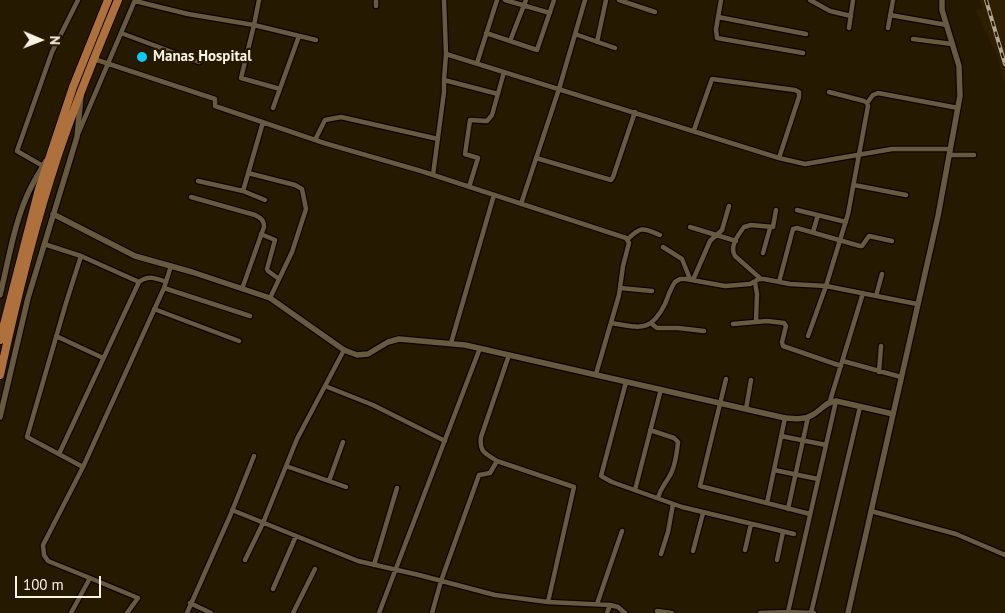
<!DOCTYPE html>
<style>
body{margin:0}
#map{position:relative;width:1005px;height:613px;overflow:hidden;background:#251900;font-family:"PT Sans",sans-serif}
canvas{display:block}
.north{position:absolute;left:15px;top:15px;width:50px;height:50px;-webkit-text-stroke:4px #251900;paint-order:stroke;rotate:91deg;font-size:14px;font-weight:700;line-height:20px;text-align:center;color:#faf2e2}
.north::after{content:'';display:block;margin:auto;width:18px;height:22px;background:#faf2e2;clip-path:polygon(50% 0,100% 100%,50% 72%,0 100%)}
.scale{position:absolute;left:15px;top:576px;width:86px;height:22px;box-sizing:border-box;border:2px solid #faf2e2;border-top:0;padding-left:6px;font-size:15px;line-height:18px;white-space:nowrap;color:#faf2e2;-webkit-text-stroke:4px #251900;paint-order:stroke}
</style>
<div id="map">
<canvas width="1005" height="613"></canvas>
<div class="north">N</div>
<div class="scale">100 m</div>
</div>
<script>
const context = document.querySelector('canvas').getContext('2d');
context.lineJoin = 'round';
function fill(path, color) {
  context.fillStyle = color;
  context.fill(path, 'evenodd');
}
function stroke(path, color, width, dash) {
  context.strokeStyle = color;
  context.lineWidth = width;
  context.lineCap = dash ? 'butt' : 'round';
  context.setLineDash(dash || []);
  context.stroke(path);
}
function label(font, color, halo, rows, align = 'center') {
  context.font = font + ' "PT Sans",sans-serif';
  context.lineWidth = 4.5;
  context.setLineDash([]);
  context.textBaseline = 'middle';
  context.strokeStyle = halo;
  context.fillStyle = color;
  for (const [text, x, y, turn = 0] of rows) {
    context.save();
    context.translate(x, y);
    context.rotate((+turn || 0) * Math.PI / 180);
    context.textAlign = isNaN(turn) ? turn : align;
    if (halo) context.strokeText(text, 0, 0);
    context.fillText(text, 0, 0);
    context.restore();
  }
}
const built = new Path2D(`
 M980,0H1005V86L997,56L976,11L982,8Z`);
const minor = new Path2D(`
 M259,0L254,25L241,78L280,89
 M444,0L446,54L779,158L805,164L892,149H950
 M505,0L550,13
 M526,0L510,41L537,50L554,0
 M619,0L655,12
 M721,0L716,29L717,38L803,53
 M810,0L830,11L851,16
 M135,1L188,14L254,25L316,40
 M376,6V0
 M890,15L947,25
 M718,17L806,34
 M849,28L853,0
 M888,28L893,0
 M121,33L199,62
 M486,33L510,41
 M575,34L615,48
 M913,39L952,44
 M597,42L606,0
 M94,59L215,99V106L324,143L421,171L626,238L629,243L623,266L619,295L596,374
 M477,63L497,0
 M444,80L446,54
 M867,103L873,95L878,93L958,108
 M273,108L299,36
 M694,130L712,79L795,90L799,92V97L779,158
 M78,134L135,0
 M315,140L325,120L341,117L438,139
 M949,155H974
 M536,158L611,180L613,177L635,112
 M43,166L17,151L52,52L78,0
 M248,173L295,185L302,189L306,209L292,252L270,298
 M433,175L444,92V80L498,94
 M198,181L243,191L265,200
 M854,185L906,195
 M469,187L478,158L465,154L470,120L487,121L492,115L504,72
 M243,191L263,122
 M191,197L255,215C261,218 264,220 264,227L242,289
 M521,204L559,89L585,0
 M797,210L846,222
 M690,227L736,241
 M813,232L818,215
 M261,234L275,240L267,269L268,271L279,279
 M628,239C641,226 643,228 660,235
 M44,244L81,256L139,282L59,454
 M663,247L682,259L690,279
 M763,253L770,228
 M81,256L66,303L27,437L83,467
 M761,279L735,256C729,247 738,235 744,227L751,225L773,227L776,210
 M693,280L710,241L722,230L729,206
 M139,282C148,275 156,278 166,282
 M755,282L757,294L756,322
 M779,282L793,229L797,228L860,246H862L869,236L892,241
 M164,288L250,316
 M620,288L652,291
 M876,296L882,274
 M154,309L239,341
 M611,323C639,327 650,334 665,304C668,297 670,289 675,282L680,279H686L725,286L750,284L759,279H764L790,284L826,286L917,304
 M652,324L657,328H678L704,331
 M733,324L767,321L784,323L786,326L782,342L783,346L841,366
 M56,336L103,358
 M808,336L826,286L848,214L868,106L867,103L864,101L829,92
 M451,343L494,195
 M843,361L901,377
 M879,372L881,346
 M726,379L700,486L810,514
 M626,382L601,476L612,482L682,507L794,534
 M325,386L373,405L445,441
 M830,401L863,293
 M746,409L751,380
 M650,430L674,438L678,442C677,452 675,468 669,477C664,486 661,487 658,498
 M781,436L826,445
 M497,461L574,487L548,602
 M286,466L346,487
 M774,470L818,479
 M329,481L343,442
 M635,490L661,389
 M767,503L785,418
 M788,509L808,417
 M232,510L358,561L419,575L495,595L548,602L610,605L618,607L625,613
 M871,511L956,534L1005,555
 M745,550L751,524
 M693,551L703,513
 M661,554L668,532L673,504
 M245,560L263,523L297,439L344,350
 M777,560L783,532
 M374,565L397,488
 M90,578L48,561L44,555L43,545L83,467L164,288L171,266
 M273,589L296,536
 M190,603L211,613
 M597,604L622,531
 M657,611L672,613
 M788,612L836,401
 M71,613L90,578L138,598L127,613
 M187,613L230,516L254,456
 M293,613L315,569
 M379,613L480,348
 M432,613L441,581L479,475L490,473L497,461C485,453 479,452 481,437L509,355
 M607,613L610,605
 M760,613L788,612L814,613
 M811,613L860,407`);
const tertiary = new Path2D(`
 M53,214L135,256L192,272L270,298L344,350L357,355L368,354L388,342L399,339L465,345L785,418C796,419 805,420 814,414C822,409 826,402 836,401L893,414
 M0,295C8,263 13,229 26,198C31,185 39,173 46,161
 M0,417L28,298L77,137L81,96
 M848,613L938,216L960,96L959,66L942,10V0`);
const trunk = new Path2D(`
 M0,340L39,189L73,87L108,0
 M0,375C16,301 34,227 58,155C75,103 97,51 118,0`);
const rail = new Path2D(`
 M986,0L1005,64`);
const markers = [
 [142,57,6,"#09cafa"]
];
const poiNames = [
 ["Manas Hospital",153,57]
];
fill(built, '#2e1f00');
stroke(minor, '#0e0400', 7);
stroke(tertiary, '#0e0400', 8);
stroke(trunk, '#0e0400', 10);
stroke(minor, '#675a3e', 4.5);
stroke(tertiary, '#675a3e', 5.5);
stroke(trunk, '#af713c', 8);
stroke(rail, '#b0a793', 4);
stroke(rail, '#251900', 2, [5.5]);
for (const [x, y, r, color] of markers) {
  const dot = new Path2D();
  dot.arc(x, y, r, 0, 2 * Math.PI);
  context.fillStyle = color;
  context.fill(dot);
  stroke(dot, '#251900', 2);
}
label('bold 15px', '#faf2e2', '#251900', poiNames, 'left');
</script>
